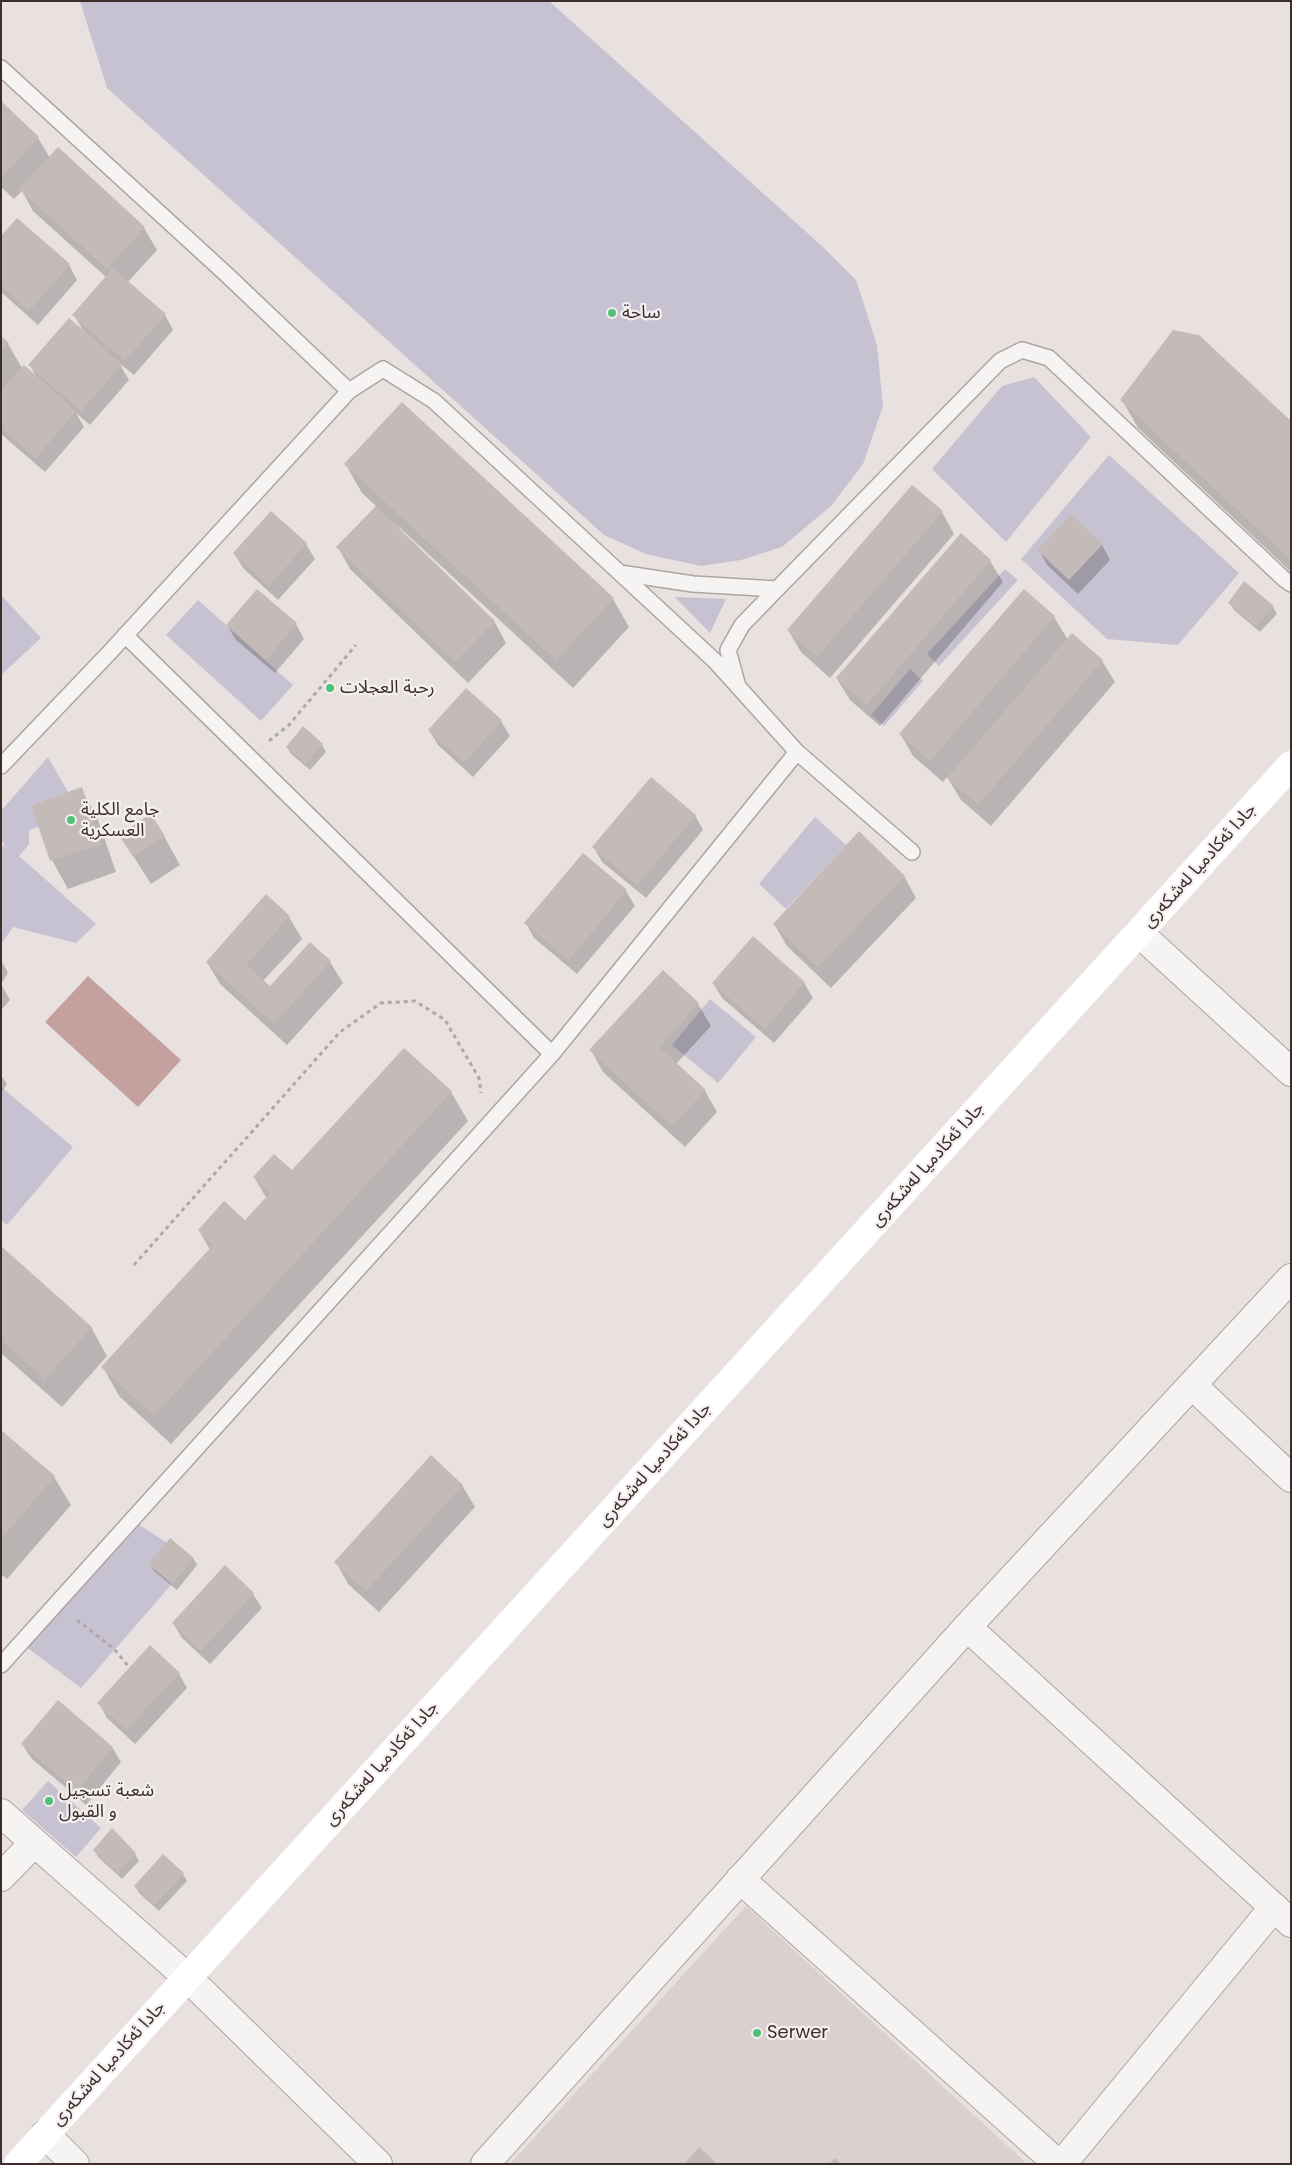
<!DOCTYPE html>
<meta charset="utf-8">
<style>
body{margin:0}
#map{position:relative;width:1292px;height:2165px;overflow:hidden;background:#e8e1e0;font-family:Poppins,sans-serif}
canvas{display:block}
.frame{position:absolute;inset:0;border:2px solid #3d2d2b;pointer-events:none}
</style>
<div id="map">
<canvas width="1292" height="2165"></canvas>
<div class="frame"></div>
</div>
<script>
const context = document.querySelector('canvas').getContext('2d');
context.lineJoin = 'round';
function fill(path, color) {
  context.fillStyle = color;
  context.fill(path, 'evenodd');
}
function stroke(path, color, width, dash) {
  context.strokeStyle = color;
  context.lineWidth = width;
  context.lineCap = dash ? 'butt' : 'round';
  context.setLineDash(dash || []);
  context.stroke(path);
}
function label(font, color, halo, rows, align = 'center') {
  context.font = font + ' Poppins,"Noto Sans Arabic",sans-serif';
  context.lineWidth = 4.5;
  context.setLineDash([]);
  context.textBaseline = 'middle';
  context.strokeStyle = halo;
  context.fillStyle = color;
  for (const [text, x, y, turn = 0] of rows) {
    context.save();
    context.translate(x, y);
    context.rotate((+turn || 0) * Math.PI / 180);
    context.textAlign = isNaN(turn) ? turn : align;
    if (halo) context.strokeText(text, 0, 0);
    context.fillText(text, 0, 0);
    context.restore();
  }
}
const built = new Path2D(`
 M746,1906L1024,2161L1022,2164H510Z`);
const green = new Path2D(`
 M80,1H549L824,248L856,280L877,345L883,406L863,464L831,506L782,547L741,560L701,566L646,554L604,535L107,88Z
 M1034,377L1091,437L1006,542L932,469L1002,386Z
 M1109,455L1239,573L1178,645L1107,639L1021,559Z
 M1005,569L1018,580L939,666L927,654Z
 M1,595L41,638L1,675Z
 M675,597L726,599L710,633Z
 M198,600L293,685L261,721L166,635Z
 M910,669L923,681L884,726L871,715Z
 M48,757L68,792L31,805L39,827L29,830V844L19,856L96,924L76,943L13,927L1,944V849L5,844L1,841V811Z
 M815,817L846,845L786,909L759,884Z
 M710,999L756,1037L718,1083L672,1045Z
 M1,1087L73,1147L7,1225L1,1220Z
 M132,1520L167,1543L149,1564L172,1584L81,1688L21,1643Z
 M48,1781L101,1828L76,1857L22,1810Z`);
const water = new Path2D(`
 M88,976L181,1060L138,1107L45,1022Z`);
const shadow = new Path2D(`
 M1,103L38,138L50,158L58,149L144,228L157,250L127,283L165,315L173,330L134,375L119,363L129,380L90,425L76,413L84,427L45,472L1,434V337L8,344L22,368L37,378L30,365L84,332L74,315L107,278L33,211L22,191L14,199L1,187Z
 M1,238L69,265L77,280L38,325L1,292Z
 M1122,400L1291,423V572L1138,428Z
 M346,465L613,599L629,627L573,688L399,527L397,529L494,621L506,643L468,683L350,569L338,547L377,507L362,493Z
 M271,512L306,544L315,559L278,600L243,568L234,553Z
 M942,512L954,534L830,678L801,652L788,630Z
 M1102,545L1110,560L1078,594L1047,565L1039,550Z
 M990,561L1003,582L880,726L850,700L837,679Z
 M1230,603L1273,607L1277,614L1260,632L1234,610Z
 M1054,617L1068,640L1102,661L1115,682L991,826L961,800L947,777L943,782L913,756L901,735Z
 M296,624L304,639L275,673L236,640L227,625Z
 M466,690L501,721L510,736L473,777L438,745L429,730Z
 M304,728L322,745L326,752L310,770L291,754L287,747Z
 M81,789L97,817L116,872L68,889L52,860Z
 M695,815L703,830L646,898L602,862L594,848Z
 M120,835L164,836L180,865L151,884Z
 M583,855L626,891L635,906L577,974L534,938L526,923Z
 M904,876L916,898L831,988L787,946L774,924Z
 M266,896L289,917L302,939L263,981L270,988L330,962L343,983L287,1045L220,984L207,962Z
 M753,938L804,983L813,998L774,1043L722,998L713,983Z
 M1,960L8,973L1,984Z
 M663,972L698,1004L711,1026L676,1064L705,1091L717,1112L685,1147L603,1072L591,1050Z
 M1,984L10,1000L1,1010Z
 M404,1049L451,1092L468,1121L171,1444L119,1396L103,1367L210,1250L199,1230L245,1222L267,1199L254,1177L292,1172Z
 M1,1075L7,1084L1,1093Z
 M1,1248L91,1327L107,1356L62,1407L1,1353Z
 M1,1432L54,1477L71,1505L7,1579L1,1574Z
 M462,1485L475,1507L379,1612L348,1584L336,1562Z
 M193,1558L197,1565L177,1590L154,1571L150,1564Z
 M253,1594L262,1608L210,1664L182,1638L173,1623Z
 M179,1674L187,1688L135,1744L107,1718L99,1703Z
 M22,1744L112,1747L121,1762L86,1805L31,1758Z
 M94,1850L135,1854L139,1861L122,1879L98,1857Z
 M183,1874L187,1881L159,1911L139,1893L135,1886Z`);
const building = new Path2D(`
 M1,101L39,137L1,178Z
 M58,147L145,227L107,269L19,189Z
 M17,218L70,264L29,311L1,286V236Z
 M113,268L166,314L125,361L72,315Z
 M69,318L122,364L81,411L28,365Z
 M1173,330L1199,335L1291,421V560L1120,400Z
 M1,336L9,343L1,351Z
 M24,365L76,411L36,458L1,428V391Z
 M402,402L614,598L556,660L344,464Z
 M912,485L943,511L817,657L787,630Z
 M376,506L495,621L455,662L336,547Z
 M271,511L307,543L269,586L233,553Z
 M1071,514L1103,544L1069,580L1037,550Z
 M961,533L991,560L867,705L836,678Z
 M1244,581L1274,606L1256,626L1228,603Z
 M257,589L297,623L266,660L226,625Z
 M1024,589L1055,616L930,761L899,734Z
 M1072,633L1103,660L978,805L947,778Z
 M466,688L502,720L464,763L428,730Z
 M303,726L323,744L306,764L286,747Z
 M651,777L696,815L637,885L592,847Z
 M82,787L101,844L50,861L31,805Z
 M151,814L165,836L133,857L119,835Z
 M859,831L905,876L818,967L773,924Z
 M583,853L627,890L569,960L524,923Z
 M266,894L290,916L246,965L270,986L310,942L331,961L274,1024L206,962Z
 M753,936L805,982L765,1029L712,983Z
 M663,970L699,1003L659,1047L706,1090L672,1126L589,1050Z
 M404,1048L452,1091L154,1416L101,1367L213,1245L198,1230L224,1201L245,1220L270,1193L253,1177L274,1154L292,1170Z
 M1,1246L92,1327L45,1379L1,1340Z
 M1,1430L55,1476L1,1539Z
 M431,1455L463,1485L366,1591L334,1562Z
 M170,1538L194,1558L172,1584L148,1564Z
 M225,1565L254,1593L201,1651L172,1623Z
 M150,1645L180,1673L126,1730L97,1703Z
 M58,1700L113,1747L77,1791L21,1744Z
 M112,1828L136,1853L118,1873L93,1850Z
 M163,1854L184,1873L155,1905L134,1886Z
 M699,2147L717,2164H684Z
 M835,2158L841,2164H829Z`);
const path = new Path2D(`
 M269,741L289,725L356,645
 M134,1265L340,1032L381,1003L415,1001L445,1020L479,1078L481,1093
 M77,1620L114,1649L130,1668`);
const service = new Path2D(`
 M1,68L226,274L349,391
 M620,573L693,584L777,589L1000,361L1022,350L1049,358L1284,579L1291,584
 M125,635L552,1054
 M737,683L728,650L742,625L777,589
 M1,766L110,652L349,391L383,369L434,401L715,661L797,752L912,852
 M1,1665L552,1054L797,752`);
const minor = new Path2D(`
 M1139,933L1291,1072
 M1192,1385L1291,1478
 M967,1627L1291,1923
 M1,1813L188,1978L378,2164
 M1,1877L34,1843
 M740,1879L1058,2164
 M45,2134L75,2164
 M485,2164L967,1627L1291,1278
 M1062,2164L1274,1907`);
const secondary = new Path2D(`
 M18,2164L1291,765`);
const markers = [
 [612,313,5,"#52c079"],
 [330,688,5,"#52c079"],
 [71,820,5,"#52c079"],
 [49,1801,5,"#52c079"],
 [757,2033,5,"#52c079"]
];
const poiNames = [
 ["ساحة",622,313],
 ["رحبة العجلات",340,688],
 ["جامع الكلية",81,810],
 ["العسكرية",81,831],
 ["شعبة تسجيل",59,1791],
 ["و القبول",59,1812],
 ["Serwer",767,2033]
];
const streetNames = [
 ["جادا ئه‌كادميا له‌شكه‌رى",1200,866,-48],
 ["جادا ئه‌كادميا له‌شكه‌رى",928,1165,-48],
 ["جادا ئه‌كادميا له‌شكه‌رى",655,1465,-48],
 ["جادا ئه‌كادميا له‌شكه‌رى",382,1764,-48],
 ["جادا ئه‌كادميا له‌شكه‌رى",109,2064,-48]
];
fill(built, '#d9d0cf');
fill(green, '#c6c2d1');
fill(water, '#c4a09f');
fill(shadow, '#0003');
fill(building, '#c4bab8');
stroke(service, '#aea4a2', 18);
stroke(minor, '#aea4a2', 30);
stroke(path, '#b0a8a7', 3, [4, 4]);
stroke(service, '#f6f3f3', 15);
stroke(minor, '#f6f3f3', 28);
stroke(secondary, '#fff', 28);
for (const [x, y, r, color] of markers) {
  const dot = new Path2D();
  dot.arc(x, y, r, 0, 2 * Math.PI);
  context.fillStyle = color;
  context.fill(dot);
  stroke(dot, '#f5f0f0', 2);
}
label('18px', '#3d2d2b', '#f5f0f0', poiNames, 'left');
label('18px', '#3d2d2b', '#f5f0f0', streetNames);
</script>
